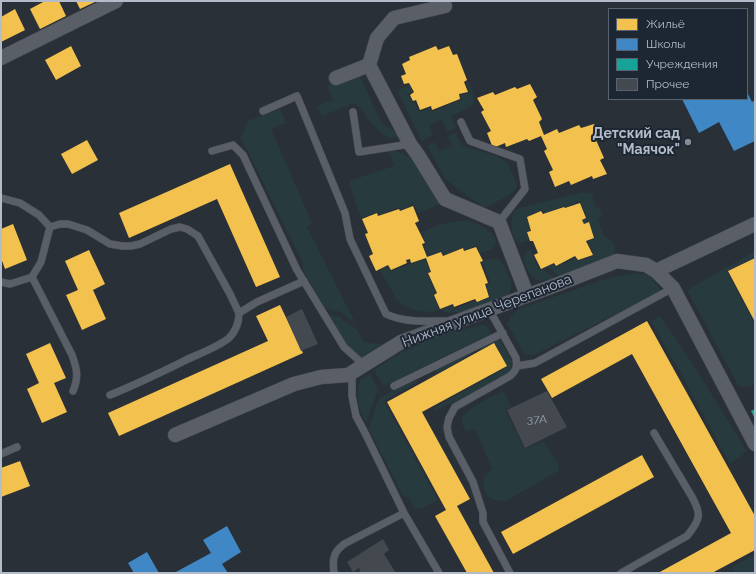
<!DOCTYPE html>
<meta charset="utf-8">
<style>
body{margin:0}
#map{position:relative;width:756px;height:574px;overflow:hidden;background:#2a3038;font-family:Raleway,sans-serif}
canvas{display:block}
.frame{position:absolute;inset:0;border:2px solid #b4bcc9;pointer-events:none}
.legend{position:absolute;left:608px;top:8px;width:140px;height:92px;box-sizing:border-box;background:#1d2633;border:1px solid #59626f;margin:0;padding:5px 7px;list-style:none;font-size:12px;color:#b4bcc9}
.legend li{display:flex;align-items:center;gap:8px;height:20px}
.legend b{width:20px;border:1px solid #59626f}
</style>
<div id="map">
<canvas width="756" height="574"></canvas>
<div class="frame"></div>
<ul class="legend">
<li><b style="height:11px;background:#f2c14e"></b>Жильё</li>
<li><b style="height:11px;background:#3f88c5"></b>Школы</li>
<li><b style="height:11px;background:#17a398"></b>Учреждения</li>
<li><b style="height:11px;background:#444950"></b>Прочее</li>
</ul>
</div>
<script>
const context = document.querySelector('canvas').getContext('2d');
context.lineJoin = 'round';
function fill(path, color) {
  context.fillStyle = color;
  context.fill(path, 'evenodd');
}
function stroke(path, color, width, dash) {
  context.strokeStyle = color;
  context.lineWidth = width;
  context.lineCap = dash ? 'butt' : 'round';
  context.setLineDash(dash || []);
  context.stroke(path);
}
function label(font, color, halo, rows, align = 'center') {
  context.font = font + ' Raleway,sans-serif';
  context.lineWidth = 4;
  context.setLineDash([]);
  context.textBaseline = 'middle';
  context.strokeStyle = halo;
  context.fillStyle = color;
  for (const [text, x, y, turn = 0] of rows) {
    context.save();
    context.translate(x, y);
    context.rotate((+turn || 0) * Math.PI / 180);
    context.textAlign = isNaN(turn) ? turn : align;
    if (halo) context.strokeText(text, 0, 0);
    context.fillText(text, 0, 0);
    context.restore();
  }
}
const green = new Path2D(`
 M358,73L382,123L397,133V137C380,144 367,111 354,103L322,116L317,106L333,100L327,86Z
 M468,82C470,86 473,92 474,97C477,107 459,112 451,116L456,128L447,131L442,119L429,125L433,135L422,141L397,91L409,85L413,92L408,94L412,103L415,102L419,112L430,108L432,112L461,100V95L470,93L466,83Z
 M280,109L286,123L271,129L312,223L307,227L356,324L341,312L325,308L303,271L302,261L241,138L248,121Z
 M455,133L463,146L497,156L508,163L517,186L513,193L487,207L482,206L445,179L427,145L435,142L439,151L452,147L448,136Z
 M388,149L392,150L417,160L441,202L439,204L419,213L413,204L401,210L399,207L379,215L377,212L362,218L356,204L349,181L394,166Z
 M582,192L592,193L593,195L592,196L596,208H600L602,217L598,219L603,235L608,238L615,245L614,255L604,262L559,276L547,267L553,264L556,267L575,258L578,261L594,256L588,241L595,238L589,222L584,223L583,220L587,218L580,201L565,208L564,206L544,214L541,210L526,217L531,230L527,232L529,240L520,243C509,236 510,221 515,210L523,207Z
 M457,221C462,221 468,220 473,222C490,229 512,246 480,253L477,245L465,250L463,247L444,255L442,251L428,256L424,245L427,244L421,232L439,225Z
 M530,249L539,270L543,269L554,278C551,279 547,280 544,280C532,282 526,268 523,258L526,253Z
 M755,251V257L727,271L755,325V384L752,386L742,387L738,385L688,292L689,289Z
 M495,258L500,260L507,272L511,282V290L506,299L499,304L460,312L446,313L441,310L453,306L455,309L474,301L477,303L490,297L487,285L491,283L482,262L486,260Z
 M425,259L430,271L427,274L436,293L433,294L439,310L431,312L417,311L403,305L397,300L380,270L388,266L391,271Z
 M636,273L649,275L662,291L536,354L525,355L507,324L511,317L518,309L606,279Z
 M328,315L338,316L358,331L363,342L369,343L382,344L384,347L368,357H361L350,349Z
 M660,316L692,363L747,451L730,464L676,365L651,321Z
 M482,325L487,326L492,334L384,386L380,380L374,370L400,353L439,335Z
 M499,339L512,361L511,368L509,372L452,404H448L435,411L434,408L507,367L494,343L480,350L479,347Z
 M470,351L472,354L436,374L434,370Z
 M370,373L378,390L366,423C358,406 355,398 360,380Z
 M415,378L418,382L384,401L438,500L420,509L414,508L409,497L403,496L369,429L377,403L380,398Z
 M503,391L511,407L505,410L525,449L543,441L559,465L558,471L508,500C499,502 487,501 484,489C484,485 484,480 484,476L492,469L475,429L466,431C464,427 461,424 462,419C464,409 493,396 503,391Z
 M755,554V573H735L732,567Z`);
const homes = new Path2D(`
 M45,1H59L66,16L40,29L30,9Z
 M76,1H97L80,9Z
 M15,9L25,30L1,42V17Z
 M71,46L81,66L56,80L45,60Z
 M436,46L438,50L449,46L453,55L457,54L467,80L464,82L468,92L459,94L460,99L432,110L431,106L420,110L416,100L413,101L410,95L414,92L409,83L404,84L401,76L406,74L402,64L410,60L409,57Z
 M530,84L537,97L533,100L542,119L539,122L544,135L557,129L559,133L579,125L581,128L594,124L600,138L596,140L604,158L600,160L607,174L593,179L592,176L571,185L569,181L555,187L549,172L553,170L544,151L547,149L541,136L529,141L527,139L506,147L505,143L493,148L487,133L491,131L481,112L484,110L477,98L493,92L495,95L515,87L517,89Z
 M87,140L98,160L72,174L61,154Z
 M230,164L280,277L256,287L217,199L129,238L119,213Z
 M580,203L586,218L582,220L584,224L589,222L594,238L586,241L593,255L578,260L575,256L556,266L554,263L541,269L534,255L538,253L533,241H530L527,232L531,231L527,217L541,211L543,214L564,207L565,208Z
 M413,206L419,221L415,223L425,243L422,244L427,257L441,252L443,256L463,248L464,251L476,247L483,261L480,262L488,283L485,284L489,297L477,302L475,299L454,307L453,304L440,309L434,295L437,293L428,273L431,272L426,258L411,263L410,259L406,260L407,263L391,270L388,265L376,271L369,256L373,254L365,234L368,233L362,219L377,213L378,216L399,209L400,211Z
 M13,224L27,260L5,269L1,258V229Z
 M89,250L105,284L93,290L106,319L82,330L66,295L78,290L65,261Z
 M755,258V322L728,271Z
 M280,305L303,353L119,436L108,413L268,341L256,316Z
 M647,321L755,516V550L712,573H658L731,533L632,354L552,398L541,379Z
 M50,343L66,378L54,383L67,412L42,423L27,389L39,383L26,354Z
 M494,343L507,366L422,412L470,499L457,506L494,573H467L435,516L446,510L387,402Z
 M642,455L654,477L513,554L501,532Z
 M20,461L30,486L1,497V468Z`);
const schools = new Path2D(`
 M747,92L752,102L755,100V141L734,151L719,122L699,133L682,99H747Z
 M227,526L241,552L222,564L228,573H174L211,553L203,540Z
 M147,552L159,573H134L128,563Z`);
const public = new Path2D(`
 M755,409V419L751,411Z`);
const building = new Path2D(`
 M302,309L318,344L301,351L286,317Z
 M547,391L567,427L525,448L507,410Z
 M383,539L389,550L384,554L396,573H361L359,568L353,572L347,562Z`);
const service = new Path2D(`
 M263,111L297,96L345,213L350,239L386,314C405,323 426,321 446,321
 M353,112L359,152L410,144
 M461,122L470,141L520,159L525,189L499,222
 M212,151L233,145L243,155L297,270L344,347L364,365
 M1,198L20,203L39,215L50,227L60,224H68L87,230L110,244L122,246H131L140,244L171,229L180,227L187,229L198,236L230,294L239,313L257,302L304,281
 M32,277L72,355C77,369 79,377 73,391
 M1,282L10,284L32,277L41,262L50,227
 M489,309L516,358C517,367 517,370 510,376L455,407L449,418L447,427L449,437L473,482L483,513V522L510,573
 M517,366L535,363L673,288
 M352,373V396L356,416L365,433L404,513L439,573
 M394,386L503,333
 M110,395C137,384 162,372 188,359C201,353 218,347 229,338C236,331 239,322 239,313
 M1,454L17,447
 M334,573C333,566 333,556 337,551C339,548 342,546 344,544L404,513
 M621,573L687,536C700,520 702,515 692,497L654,433`);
const minor = new Path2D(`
 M1,58L116,1
 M369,65L410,144L418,155L445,199L499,222L527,295
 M336,78L369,65L377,38L394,18L445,6
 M656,271L673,288L755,444
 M175,435L294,384L321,377L348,375L401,342L556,285L617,261L646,265L656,271L755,224`);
const markers = [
 [688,142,4,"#848b96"]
];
const numberNames = [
 ["37А",537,419]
];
const poiNames = [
 ["Детский сад",680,134],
 ["\"Маячок\"",680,150]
];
const streetNames = [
 ["Нижняя улица Черепанова",487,311,-21]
];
fill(green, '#273a3e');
fill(homes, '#f2c14e');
fill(schools, '#3f88c5');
fill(public, '#17a398');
fill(building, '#444950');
stroke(service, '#484c53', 8);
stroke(minor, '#484c53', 15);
stroke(service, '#5a5e66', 7);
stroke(minor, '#5a5e66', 14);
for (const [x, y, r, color] of markers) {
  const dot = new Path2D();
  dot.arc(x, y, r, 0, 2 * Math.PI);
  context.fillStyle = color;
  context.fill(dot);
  stroke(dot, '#1d2633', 1.5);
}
label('12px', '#989fab', null, numberNames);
label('bold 14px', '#b4bcc9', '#1d2633', poiNames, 'right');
label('14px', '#b4bcc9', '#1d2633', streetNames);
</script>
